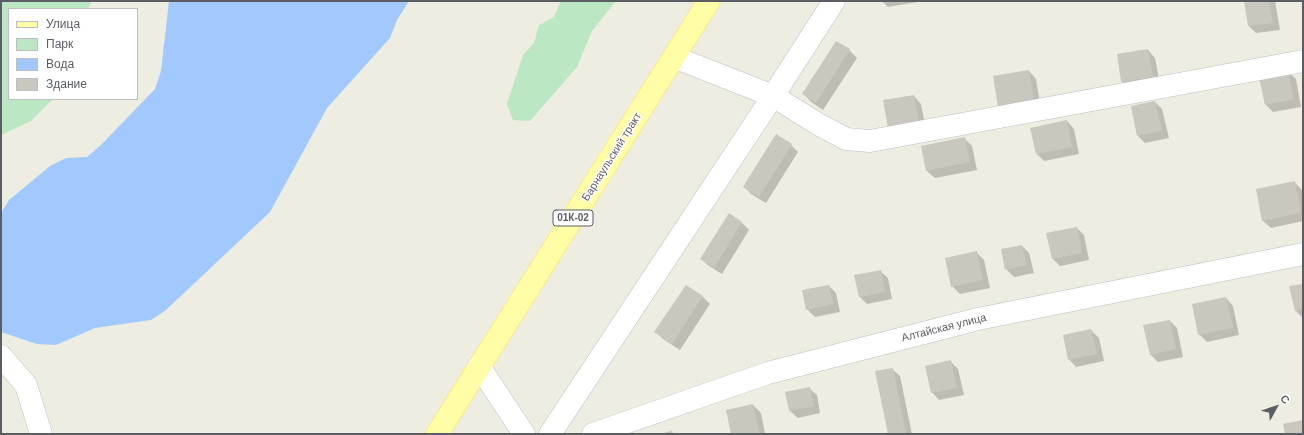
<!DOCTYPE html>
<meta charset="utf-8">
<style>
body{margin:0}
#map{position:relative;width:1304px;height:435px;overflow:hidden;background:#eeede1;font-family:Helvetica,sans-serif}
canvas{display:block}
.frame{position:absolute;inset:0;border:2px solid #5a5d64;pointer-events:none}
.legend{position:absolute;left:8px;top:8px;width:130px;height:92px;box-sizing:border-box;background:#fff;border:1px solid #bdbec1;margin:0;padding:5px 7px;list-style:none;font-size:12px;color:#5a5d64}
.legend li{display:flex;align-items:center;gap:8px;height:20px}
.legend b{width:20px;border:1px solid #bdbec1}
.north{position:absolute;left:1256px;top:387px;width:40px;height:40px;-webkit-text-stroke:3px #fff;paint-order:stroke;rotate:50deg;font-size:11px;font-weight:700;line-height:16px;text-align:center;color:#5a5d64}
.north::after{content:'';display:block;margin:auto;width:14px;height:18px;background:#5a5d64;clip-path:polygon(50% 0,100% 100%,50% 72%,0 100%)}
</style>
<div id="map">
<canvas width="1304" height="435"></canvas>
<div class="frame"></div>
<ul class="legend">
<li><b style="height:5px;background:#fffda6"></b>Улица</li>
<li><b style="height:11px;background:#bbe8c2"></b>Парк</li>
<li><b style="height:11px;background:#a1c9ff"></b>Вода</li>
<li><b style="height:11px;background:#c9c7be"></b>Здание</li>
</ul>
<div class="north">С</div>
</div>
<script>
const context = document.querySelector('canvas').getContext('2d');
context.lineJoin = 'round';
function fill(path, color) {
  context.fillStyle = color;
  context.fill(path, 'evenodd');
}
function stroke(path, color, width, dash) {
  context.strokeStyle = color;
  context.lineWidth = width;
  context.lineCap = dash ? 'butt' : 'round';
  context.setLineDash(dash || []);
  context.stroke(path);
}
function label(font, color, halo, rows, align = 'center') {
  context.font = font + ' Helvetica,sans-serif';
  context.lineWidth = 3;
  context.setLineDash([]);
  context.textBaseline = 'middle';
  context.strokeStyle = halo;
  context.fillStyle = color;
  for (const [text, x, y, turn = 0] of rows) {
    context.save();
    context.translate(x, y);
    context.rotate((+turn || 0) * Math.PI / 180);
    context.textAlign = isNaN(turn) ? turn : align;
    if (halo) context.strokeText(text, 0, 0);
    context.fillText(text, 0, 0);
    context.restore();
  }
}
const green = new Path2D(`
 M1,1H92L88,9H9V99H53L31,121L1,135Z
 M561,1H616L592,31L577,67L530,121L513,120L507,104L523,55L534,43L539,25L554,17Z`);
const water = new Path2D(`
 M169,1H409L397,20L390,38L327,108L270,212L166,310L151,320L95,328L56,345L37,344L1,332V213L9,200L50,166L66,158L87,157L101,145L155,89L161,71Z`);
const shadow = new Path2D(`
 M882,1H924L888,7Z
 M1245,1H1275L1280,30L1256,33L1249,26Z
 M849,50L857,58L823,110L811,102L804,94Z
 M1148,50L1155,58L1160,84L1130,89L1122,82Z
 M1029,71L1036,79L1041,109L1007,114Z
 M1288,72L1296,79L1301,107L1273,112L1266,105Z
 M914,96L921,104L926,130L896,135Z
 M1155,102L1162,109L1169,138L1145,143L1138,136Z
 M1067,121L1074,129L1079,154L1044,161L1037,154L1032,128Z
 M964,138L972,146L977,170L935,178L927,171L922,147Z
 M791,145L798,152L766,203L751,194L744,186Z
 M1294,182L1302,190L1303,221L1271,228L1263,221Z
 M729,215L742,223L749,230L722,274L709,266L701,259Z
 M1077,228L1084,235L1089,260L1060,266L1053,259Z
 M1022,246L1029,253L1034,273L1014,277L1006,269Z
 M976,252L984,260L990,288L960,294L952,286Z
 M880,271L888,278L892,299L867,304L860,297Z
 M1303,285V318L1295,310Z
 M686,286L703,297L710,304L680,350L663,339L656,332Z
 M829,286L836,293L840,312L815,317L807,309Z
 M1226,298L1233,306L1239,335L1207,342L1199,334Z
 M1170,321L1177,328L1183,357L1158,362L1150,354Z
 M1091,330L1099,338L1104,361L1076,367L1069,359Z
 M951,362L958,369L964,395L939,400L932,392Z
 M892,369L900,376L912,434H889Z
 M809,388L817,395L820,413L798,418L790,411Z
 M753,405L761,413L765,434H732Z`);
const building = new Path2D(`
 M1244,1H1269L1273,23L1248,26Z
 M836,41L850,49L816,103L802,94Z
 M1148,49L1153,77L1121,82L1117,54Z
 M1029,70L1034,101L998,107L993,76Z
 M1288,71L1294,99L1265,105L1259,77Z
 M914,95L919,123L888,128L883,100Z
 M1155,101L1162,131L1137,136L1131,106Z
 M1067,120L1072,147L1036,154L1030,128Z
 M776,134L792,144L759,197L743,187Z
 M965,137L970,162L926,171L921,146Z
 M1295,181L1301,213L1262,221L1256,189Z
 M729,213L742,222L714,268L700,259Z
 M1077,227L1082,253L1052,259L1046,233Z
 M1022,245L1027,265L1005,270L1001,249Z
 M977,251L983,280L951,287L945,258Z
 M881,270L885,292L859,297L854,275Z
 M1303,284V309L1295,311L1289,286Z
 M686,285L703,296L672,344L654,332Z
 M829,285L833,304L806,310L802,290Z
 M1226,297L1233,328L1198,335L1192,304Z
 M1170,320L1176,349L1150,355L1143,325Z
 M1091,329L1097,354L1068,360L1063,335Z
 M951,360L957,388L931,393L925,366Z
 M893,368L906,434H888L875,371Z
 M810,387L814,406L789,411L785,392Z
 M753,404L760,434H731L726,410Z
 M1303,420V434H1285L1283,424Z
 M672,431L673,434H663V433Z`);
const minor = new Path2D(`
 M674,57L773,96L818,124L846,139L870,141L1303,61
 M1,356L26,385L41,434
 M479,366L524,434
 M550,434L773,96L834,1
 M593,434L768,373L978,319L1303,254`);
const major = new Path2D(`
 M437,434L709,1`);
const shields = [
 [573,218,40]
];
const shieldNames = [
 ["01К-02",573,218]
];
const streetNames = [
 ["Барнаульский тракт",612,157,-58],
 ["Алтайская улица",944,328,-14]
];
fill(green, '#bbe8c2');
fill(water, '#a1c9ff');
fill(shadow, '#0003');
fill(building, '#c9c7be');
stroke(minor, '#bcbec4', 23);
stroke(major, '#fde44c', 23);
stroke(minor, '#fff', 22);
stroke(major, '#fffda6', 22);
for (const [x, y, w] of shields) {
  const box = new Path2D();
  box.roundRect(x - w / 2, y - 8, w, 16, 3);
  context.fillStyle = '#fff';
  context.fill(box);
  stroke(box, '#5a5d64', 1);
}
label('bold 10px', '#5a5d64', null, shieldNames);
label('11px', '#5a5d64', '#fff', streetNames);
</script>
